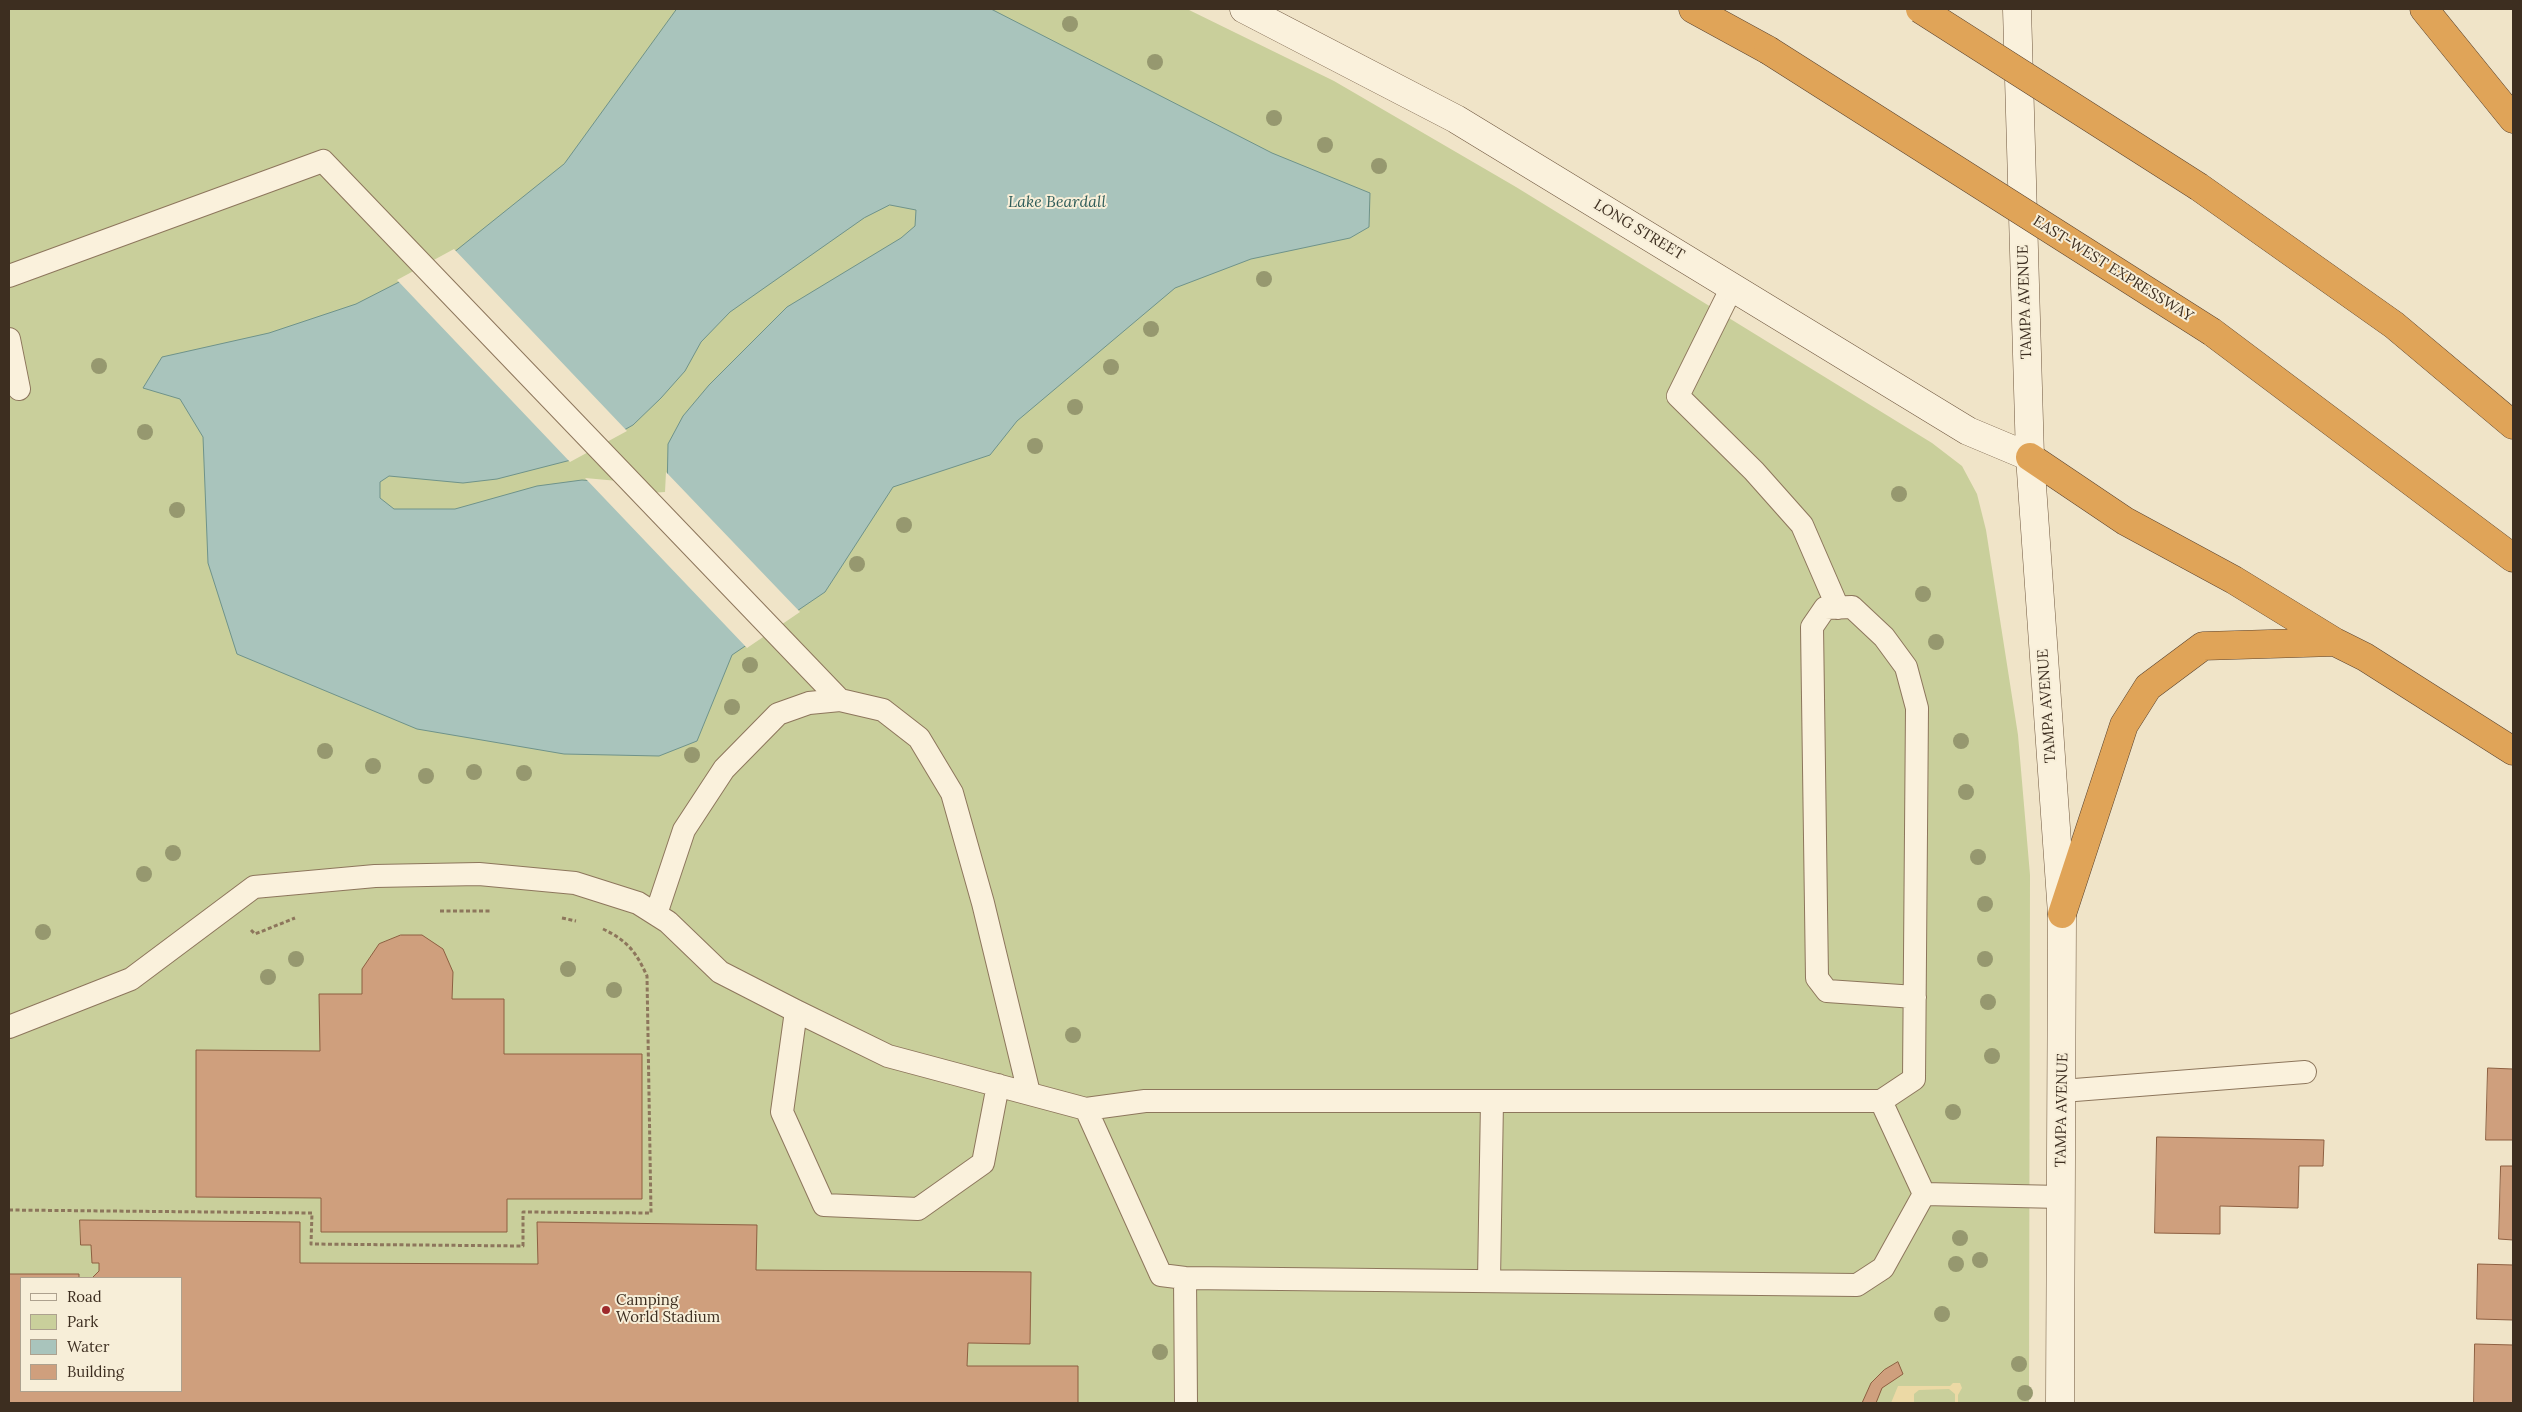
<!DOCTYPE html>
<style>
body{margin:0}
#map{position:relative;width:2522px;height:1412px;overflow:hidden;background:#f0e4c8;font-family:Lora,serif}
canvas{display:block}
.frame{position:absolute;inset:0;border:10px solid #3d2e20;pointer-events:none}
.legend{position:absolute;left:20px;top:1277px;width:162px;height:115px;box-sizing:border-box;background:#f7eed8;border:1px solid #ada18e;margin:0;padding:6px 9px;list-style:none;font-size:15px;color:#3d2e20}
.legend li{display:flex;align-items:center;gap:10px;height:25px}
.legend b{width:25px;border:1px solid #ada18e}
</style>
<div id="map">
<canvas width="2522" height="1412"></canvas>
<div class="frame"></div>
<ul class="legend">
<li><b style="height:6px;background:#faf1dc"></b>Road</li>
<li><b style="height:14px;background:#c9cf9b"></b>Park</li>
<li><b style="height:14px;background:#a9c4bc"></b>Water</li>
<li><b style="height:14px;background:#cf9f7d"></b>Building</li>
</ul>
</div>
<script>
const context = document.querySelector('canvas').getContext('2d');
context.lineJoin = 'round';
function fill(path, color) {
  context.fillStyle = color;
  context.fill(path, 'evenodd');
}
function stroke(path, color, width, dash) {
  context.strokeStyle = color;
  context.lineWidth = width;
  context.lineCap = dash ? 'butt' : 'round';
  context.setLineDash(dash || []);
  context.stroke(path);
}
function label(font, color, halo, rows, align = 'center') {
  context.font = font + ' Lora,serif';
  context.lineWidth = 4;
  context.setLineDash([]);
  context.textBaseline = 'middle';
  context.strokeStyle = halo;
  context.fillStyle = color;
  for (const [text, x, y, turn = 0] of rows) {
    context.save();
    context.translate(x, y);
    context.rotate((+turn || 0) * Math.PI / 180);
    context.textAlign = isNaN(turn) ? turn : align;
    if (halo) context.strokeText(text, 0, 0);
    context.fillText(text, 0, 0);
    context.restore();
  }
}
const green = new Path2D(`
 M9,9H1187L1334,81L1516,187L1932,443L1962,466L1977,494L1986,530L2018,735L2030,875L2029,1403H9ZM21,1278H181V1391H21Z`);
const sand = new Path2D(`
 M1953,1383H1960L1962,1388L1958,1395V1403H1955V1394L1949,1389L1919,1390L1914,1394V1403H1891L1898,1386H1950Z`);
const water = new Path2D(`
 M677,9H991L1272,153L1370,193L1369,227L1350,238L1251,259L1175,288L1017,421L990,455L893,487L825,592L732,655L697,741L659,756L564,754L417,729L237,654L208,563L203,437L180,399L143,388L162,357L269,333L356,304L448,257L564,164ZM890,205L916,210L915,226L901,238L787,307L709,385L683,416L668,444L667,494L648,495L617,483L582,480L537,486L455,509H394L380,498V482L389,476L463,483L497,479L571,460L633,425L661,398L685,371L701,342L730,312L864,218Z`);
const pier = new Path2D(`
 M454,249L627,431L570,462L397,280Z
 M666,472L800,612L747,648L585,478L618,481L649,493L665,492Z`);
const building = new Path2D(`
 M401,935H422L443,949L453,972L452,999H504V1054H642V1199H507V1232H321V1198L196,1197V1050L320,1051L319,994H362V969L379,944Z
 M2488,1068L2513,1069V1140H2486Z
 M2157,1137L2324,1140L2323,1166H2299L2298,1208L2220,1206V1234L2155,1233Z
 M2501,1166H2513V1240L2499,1239Z
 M80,1220L300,1222V1263L538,1264L537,1222L757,1225L756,1270L1031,1272L1030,1344L968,1343L967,1366H1078V1403H9V1274H79V1278H21V1391H181V1278H92L99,1271V1263H92L91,1245H81Z
 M2478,1264L2513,1265V1320L2477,1319Z
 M2475,1344L2513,1345V1403H2474Z
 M1898,1362L1903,1374L1882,1388L1876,1403H1862L1871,1383L1884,1370Z`);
const path = new Path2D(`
 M440,911H491
 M562,918L576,921
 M251,930L255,934L295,918
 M9,1210L312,1213L311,1244L523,1246V1212L651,1213L647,976C636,952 628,941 603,929`);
const lane = new Path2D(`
 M9,276L323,161L840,700
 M1732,287L1678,396L1754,471L1802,525L1838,608
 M9,339L19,389
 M656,914L684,830L724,769L778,714L809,703L840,700L883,710L919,738L952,793L983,903L1029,1093
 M796,1011L782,1112L824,1205L918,1209L983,1163L998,1085
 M9,1027L131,979L254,887L375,876L479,874L575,883L638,903L668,922L720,972L796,1011L888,1056L1086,1109
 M2062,1091L2305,1072
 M1881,1101L1914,1079L1917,708L1906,667L1884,637L1852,607L1825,608L1812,627L1817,978L1827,991L1915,997
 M1924,1194L1881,1101H1145L1086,1109L1161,1275L1185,1278L1857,1285L1883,1268L1924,1194L2061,1197
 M1185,1278L1186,1403
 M1489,1280L1492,1101`);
const secondary = new Path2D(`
 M1244,9L1456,119L1968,431L2030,457
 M2017,9L2030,457L2062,914L2060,1403`);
const highway = new Path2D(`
 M1693,9L1768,50
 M2424,9L2513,119
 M2199,187L2394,325L2513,425
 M2212,332L2513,558
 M2030,457L2125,521L2234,580L2335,642L2365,657L2513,751
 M2062,914L2124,725L2148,687L2203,646L2335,642`);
const highwayBridge = new Path2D(`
 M1920,9L2199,187
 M1768,50L2212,332`);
const trees = [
 [1070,24],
 [1155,62],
 [1274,118],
 [1325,145],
 [1379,166],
 [1264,279],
 [1151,329],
 [99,366],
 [1111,367],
 [1075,407],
 [145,432],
 [1035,446],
 [1899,494],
 [177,510],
 [904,525],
 [857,564],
 [1923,594],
 [1936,642],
 [750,665],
 [732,707],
 [1961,741],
 [325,751],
 [692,755],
 [373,766],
 [474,772],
 [524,773],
 [426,776],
 [1966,792],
 [173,853],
 [1978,857],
 [144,874],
 [1985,904],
 [43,932],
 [296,959],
 [1985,959],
 [568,969],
 [268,977],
 [614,990],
 [1988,1002],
 [1073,1035],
 [1992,1056],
 [1953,1112],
 [1960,1238],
 [1980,1260],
 [1956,1264],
 [1942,1314],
 [1160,1352],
 [2019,1364],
 [2025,1393]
];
const markers = [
 [606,1310,5,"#9e2a2b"]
];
const streetNames = [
 ["LONG STREET",1639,230,31],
 ["EAST-WEST EXPRESSWAY",2113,269,32],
 ["TAMPA AVENUE",2025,302,-92],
 ["TAMPA AVENUE",2047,706,-94],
 ["TAMPA AVENUE",2062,1110,-89]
];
const poiNames = [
 ["Camping",616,1301],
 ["World Stadium",616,1318]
];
const waterNames = [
 ["Lake Beardall",1057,202]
];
fill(green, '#c9cf9b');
fill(sand, '#ecd9a5');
fill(water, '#a9c4bc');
stroke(water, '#6f938a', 1);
fill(pier, '#f0e4c8');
fill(building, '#cf9f7d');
stroke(building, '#8d5f41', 1);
stroke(lane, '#8d765c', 24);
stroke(secondary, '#6f573f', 29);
stroke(highway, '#5b4430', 29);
stroke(path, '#8d765c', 3, [4, 2.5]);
stroke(lane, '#faf1dc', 22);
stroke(secondary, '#faf1dc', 28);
stroke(highway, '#e0a458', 28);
stroke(highwayBridge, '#5b4430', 29, []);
stroke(highwayBridge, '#e0a458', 28);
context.fillStyle = '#96986f';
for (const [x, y] of trees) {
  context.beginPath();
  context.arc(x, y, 8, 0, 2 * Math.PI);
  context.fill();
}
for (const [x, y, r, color] of markers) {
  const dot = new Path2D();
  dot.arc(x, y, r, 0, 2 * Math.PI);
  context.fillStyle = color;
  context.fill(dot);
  stroke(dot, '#f7eed8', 2);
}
label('15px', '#3d2e20', '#f7eed8', streetNames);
label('15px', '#3d2e20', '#f7eed8', poiNames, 'left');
label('italic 16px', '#2f5d5a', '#f7eed8', waterNames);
</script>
